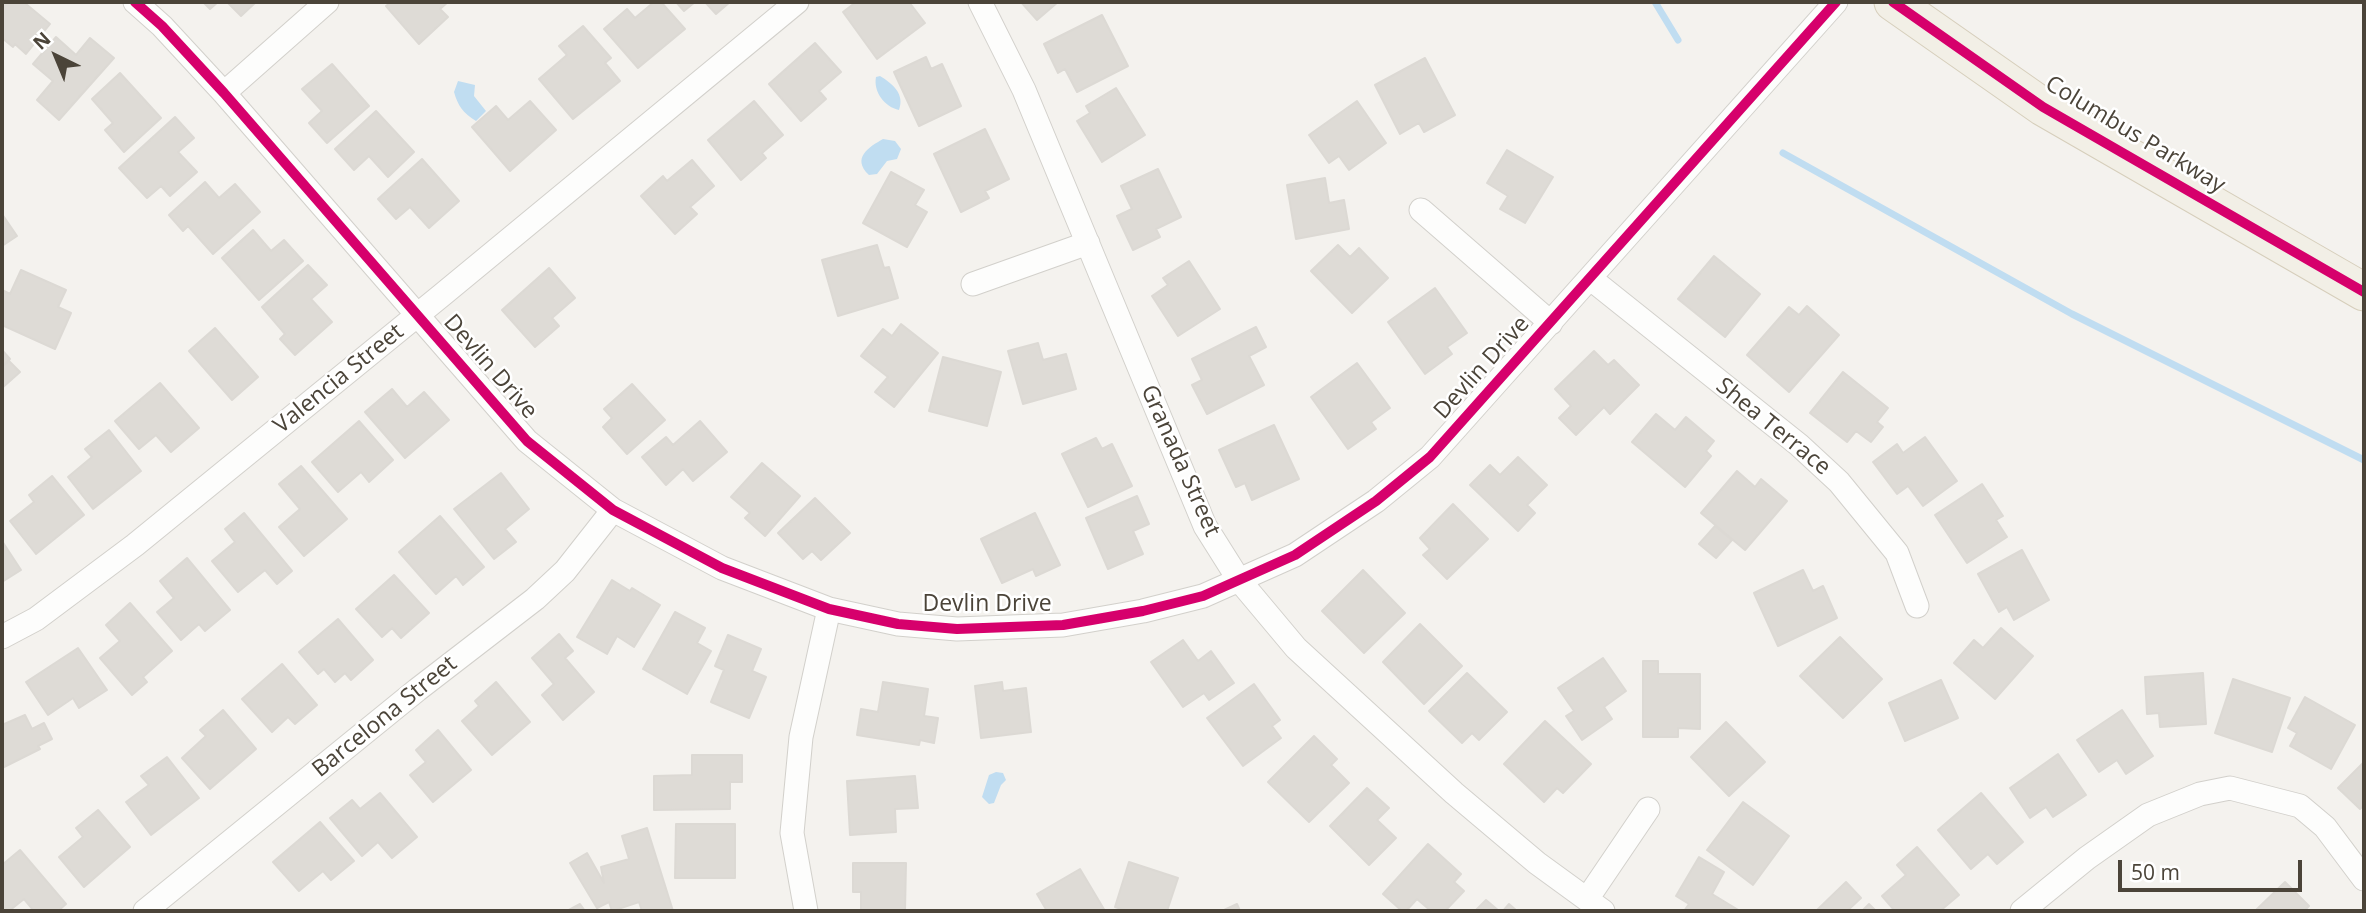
<!DOCTYPE html>
<style>
body{margin:0}
#map{position:relative;width:2366px;height:913px;overflow:hidden;background:#f4f2ee;font-family:"Open Sans",sans-serif}
canvas{display:block}
.frame{position:absolute;inset:0;border:4px solid #4b4439;pointer-events:none}
.north{position:absolute;left:21px;top:21px;width:70px;height:70px;-webkit-text-stroke:5px #fff;paint-order:stroke;rotate:317deg;font-size:19px;font-weight:700;line-height:28px;text-align:center;color:#4b4439}
.north::after{content:'';display:block;margin:auto;width:24px;height:32px;background:#4b4439;clip-path:polygon(50% 0,100% 100%,50% 72%,0 100%)}
.scale{position:absolute;left:2118px;top:860px;width:184px;height:32px;box-sizing:border-box;border:4px solid #4b4439;border-top:0;padding-left:9px;font-size:21px;line-height:24px;white-space:nowrap;color:#4b4439;-webkit-text-stroke:5px #fff;paint-order:stroke}
</style>
<div id="map">
<canvas width="2366" height="913"></canvas>
<div class="frame"></div>
<div class="north">N</div>
<div class="scale">50 m</div>
</div>
<script>
const context = document.querySelector('canvas').getContext('2d');
context.lineJoin = 'round';
function fill(path, color) {
  context.fillStyle = color;
  context.fill(path, 'evenodd');
}
function stroke(path, color, width, dash) {
  context.strokeStyle = color;
  context.lineWidth = width;
  context.lineCap = dash ? 'butt' : 'round';
  context.setLineDash(dash || []);
  context.stroke(path);
}
function label(font, color, halo, rows, align = 'center') {
  context.font = font + ' "Open Sans",sans-serif';
  context.lineWidth = 5;
  context.setLineDash([]);
  context.textBaseline = 'middle';
  context.strokeStyle = halo;
  context.fillStyle = color;
  for (const [text, x, y, turn = 0] of rows) {
    context.save();
    context.translate(x, y);
    context.rotate((+turn || 0) * Math.PI / 180);
    context.textAlign = isNaN(turn) ? turn : align;
    if (halo) context.strokeText(text, 0, 0);
    context.fillText(text, 0, 0);
    context.restore();
  }
}
const water = new Path2D(`
 M880,76C893,84 905,94 899,110C885,107 873,92 876,77Z
 M458,81L475,85L474,96L486,111L476,121C463,113 458,106 454,92Z
 M883,139L895,141L901,149L897,159L887,161L877,174L869,175C851,158 869,147 883,139Z
 M996,772L1003,773L1006,780L1001,785L994,803L989,804L982,797L989,775Z`);
const stream = new Path2D(`
 M1655,2L1678,40
 M1783,153L2072,314L2364,460`);
const building = new Path2D(`
 M2,2H28L26,4L50,24L26,54L15,44L13,47L2,38Z
 M203,2H218L210,9Z
 M227,2H256L241,16Z
 M391,2H448L440,9L448,17L419,44L386,6Z
 M654,2H661L685,29L638,68L604,29L627,9L635,18Z
 M676,2H695L684,11Z
 M705,2H730L716,14Z
 M856,2H909L925,23L877,59L843,12Z
 M1021,2H1058L1037,20Z
 M1102,15L1128,66L1077,92L1065,69L1058,73L1044,44Z
 M583,26L611,58L605,63L620,81L573,119L539,79L567,55L559,46Z
 M56,37L76,55L90,38L114,58L59,120L37,100L53,81L33,64Z
 M815,43L841,72L819,91L826,99L801,121L769,84Z
 M926,57L931,69L942,64L961,106L919,126L894,72Z
 M1425,58L1455,115L1424,132L1419,123L1400,134L1375,85Z
 M332,64L369,106L327,143L309,123L322,111L302,89Z
 M120,73L161,118L124,152L105,130L113,123L92,99Z
 M1116,88L1145,135L1102,162L1077,121L1090,113L1086,106Z
 M530,101L556,130L510,171L472,127L496,106L508,120Z
 M754,101L783,135L762,153L766,158L741,180L708,140Z
 M1357,101L1386,143L1349,170L1339,156L1329,163L1309,135Z
 M376,111L414,152L388,177L369,156L354,170L335,149Z
 M175,117L194,138L178,152L197,172L170,196L161,186L147,198L119,168Z
 M985,129L1009,179L985,191L989,198L961,212L934,154Z
 M1507,150L1553,177L1525,223L1500,209L1508,196L1487,183Z
 M422,159L459,201L429,228L410,207L396,219L378,199Z
 M692,160L714,186L690,207L697,214L675,234L641,196L663,176L667,181Z
 M1158,169L1181,217L1156,229L1160,237L1133,250L1117,216L1132,209L1121,186Z
 M891,172L924,190L915,205L927,212L907,247L863,223Z
 M1325,178L1329,203L1344,200L1349,229L1296,239L1287,185Z
 M205,182L219,198L235,184L260,212L213,254L188,226L183,231L169,215Z
 M2,214L17,236L2,246Z
 M253,230L271,251L284,240L303,261L259,300L222,258Z
 M877,245L884,268L889,267L898,298L838,316L822,260Z
 M1338,245L1350,257L1359,248L1388,278L1352,313L1311,271Z
 M1714,256L1760,294L1725,337L1678,299Z
 M1189,261L1220,309L1178,336L1152,296L1168,285L1163,278Z
 M308,265L327,285L311,299L332,322L295,355L280,339L285,334L262,307Z
 M549,268L575,298L552,318L559,326L535,347L502,310Z
 M21,270L66,290L58,307L71,313L55,349L2,325V290L10,294Z
 M1435,288L1467,333L1447,347L1452,354L1425,374L1388,322Z
 M1807,306L1839,335L1789,392L1747,355L1789,307L1799,315Z
 M901,324L938,353L894,407L875,392L888,377L861,356L883,329L892,336Z
 M1256,327L1266,347L1249,356L1264,385L1207,414L1192,385L1202,380L1192,359Z
 M215,328L258,377L232,400L189,351Z
 M1038,343L1043,360L1066,354L1076,389L1023,404L1008,351Z
 M2,350L10,359L2,366Z
 M1594,351L1608,365L1614,360L1639,385L1610,414L1604,407L1576,435L1559,418L1571,406L1555,389Z
 M943,357L1001,372L987,426L929,411Z
 M9,361L20,372L2,388V367Z
 M1357,363L1390,408L1371,422L1376,429L1348,449L1311,397Z
 M1843,372L1888,408L1877,422L1883,427L1871,442L1856,431L1847,442L1810,413Z
 M160,383L199,428L171,452L156,435L139,449L115,421Z
 M632,384L665,420L627,454L603,427L612,418L604,409Z
 M392,389L407,407L424,392L449,420L405,458L365,412Z
 M1656,414L1675,430L1686,417L1714,441L1706,451L1711,456L1685,487L1632,442Z
 M359,421L393,460L369,482L361,472L338,492L312,462Z
 M700,421L727,452L693,481L683,469L666,485L642,457L666,437L673,445Z
 M1274,425L1299,479L1252,500L1245,483L1236,487L1219,450Z
 M109,430L141,471L93,509L68,477L92,457L85,449Z
 M1925,437L1957,481L1923,506L1908,486L1897,494L1873,462L1897,444L1903,453Z
 M1096,438L1102,449L1112,444L1132,486L1088,507L1062,454Z
 M1518,457L1547,485L1527,505L1535,513L1518,531L1470,485L1490,465L1500,475Z
 M762,463L800,496L765,536L745,518L750,513L731,497Z
 M301,466L347,519L304,556L279,527L300,509L279,484Z
 M1737,471L1755,487L1761,479L1787,501L1745,550L1701,513Z
 M501,473L529,509L505,529L516,542L494,559L454,509Z
 M52,476L84,515L36,554L10,521L34,502L29,495Z
 M1982,484L2003,516L1996,520L2007,537L1967,563L1935,515Z
 M1137,496L1149,524L1133,531L1143,554L1108,569L1086,518Z
 M815,498L850,533L821,560L812,551L803,559L778,533Z
 M1453,504L1488,539L1447,579L1423,555L1430,549L1420,538Z
 M244,513L292,571L277,584L265,570L238,592L212,561L235,542L225,529Z
 M1035,513L1060,565L1036,576L1033,569L1002,583L981,539Z
 M440,516L484,567L463,585L456,576L436,594L399,552Z
 M1715,526L1732,540L1716,558L1699,544Z
 M2,541L21,570L2,582Z
 M2022,550L2049,600L2014,620L2007,607L1999,612L1978,574Z
 M187,558L230,610L205,631L199,624L181,640L157,612L174,598L160,581Z
 M1363,570L1405,613L1364,653L1322,611Z
 M1803,570L1813,591L1823,586L1837,618L1778,646L1754,593Z
 M394,575L429,613L401,638L392,628L382,637L356,609Z
 M612,580L630,591L632,588L660,605L634,647L617,636L607,654L577,637Z
 M130,603L172,651L143,677L147,682L132,695L100,658L120,641L106,625Z
 M675,612L705,628L697,643L711,651L687,694L643,669Z
 M338,619L373,660L351,680L345,673L335,682L324,669L318,674L299,652Z
 M1420,624L1462,666L1424,704L1383,662Z
 M2001,628L2033,656L1995,699L1954,663L1974,640L1983,648Z
 M559,634L573,651L565,658L594,692L563,720L542,695L554,684L532,658Z
 M728,635L761,649L752,671L766,677L749,718L711,702L724,670L715,666Z
 M1840,637L1882,679L1843,718L1800,676Z
 M1183,640L1198,661L1211,651L1234,683L1209,700L1204,693L1183,707L1151,662Z
 M78,648L107,690L79,708L73,698L48,715L26,682Z
 M1603,658L1626,691L1604,707L1612,719L1582,740L1566,716L1574,711L1558,688Z
 M1643,661H1658V674H1700V729L1678,728V737H1643Z
 M282,664L317,705L295,724L288,717L272,732L242,699Z
 M1467,673L1507,712L1479,740L1472,733L1462,743L1429,711Z
 M2203,673L2206,724L2160,727L2159,713L2147,714L2145,677Z
 M2233,679L2290,698L2272,752L2215,733Z
 M1941,680L1958,718L1905,741L1889,703Z
 M496,682L530,722L492,755L462,721L479,706L475,701Z
 M883,682L928,689L924,716L938,718L934,743L920,740L919,745L857,735L861,709L878,712Z
 M1002,682L1003,691L1026,688L1031,732L981,738L975,686Z
 M1254,684L1280,720L1272,726L1281,738L1243,766L1207,718Z
 M2305,697L2355,725L2331,769L2290,746L2297,733L2288,728Z
 M223,710L256,749L210,789L182,758L206,736L200,730Z
 M2122,710L2153,756L2126,774L2117,760L2099,772L2077,740Z
 M25,715L32,729L44,723L52,739L38,746L40,749L2,768V725Z
 M1545,721L1591,764L1563,793L1557,788L1544,802L1504,764Z
 M1726,722L1765,762L1729,796L1691,757Z
 M438,730L471,770L433,802L410,775L426,762L416,750Z
 M1314,736L1337,759L1331,765L1349,783L1309,822L1268,782Z
 M2058,754L2086,795L2053,817L2046,807L2030,818L2010,788Z
 M692,755H742V782H730V809L654,810V776L692,775Z
 M167,757L199,798L151,835L126,802L149,785L141,776Z
 M2364,762V805L2360,809L2338,788Z
 M915,776L918,808L895,809L896,832L850,835L847,781Z
 M1367,788L1389,808L1377,820L1396,838L1369,865L1330,826Z
 M380,793L417,837L392,858L378,842L362,856L330,818L352,800L360,809Z
 M1981,793L2023,842L1997,864L1988,854L1971,869L1938,830Z
 M1743,802L1789,836L1753,885L1707,850Z
 M98,810L130,847L84,887L59,857L83,837L76,828Z
 M320,822L354,861L331,880L323,871L299,891L273,862Z
 M676,824H735V878H675Z
 M647,828L673,911H642L639,902L612,911L609,902L597,908L570,863L587,853L604,883L601,867L629,859L622,836Z
 M1428,844L1461,874L1454,882L1464,891L1445,911H1431L1417,899L1406,911H1402L1383,894Z
 M1917,847L1959,895L1940,911H1895L1882,896L1906,875L1897,865Z
 M20,850L66,904L58,911H34L24,899L9,911H2V865Z
 M1699,857L1724,872L1712,894L1740,911H1684L1689,904L1676,896Z
 M1129,862L1178,878L1167,911H1128L1115,907Z
 M853,863H906L905,911H861V892H853Z
 M1080,869L1105,911H1047L1037,894Z
 M1846,882L1861,898L1847,911H1816Z
 M2285,882L2309,906L2304,911H2255Z
 M1486,900L1499,911H1475Z
 M580,904L585,911H567Z
 M1237,904L1240,911H1222Z
 M1509,904L1517,911H1503Z
 M1869,904L1876,911H1862Z`);
const street = new Path2D(`
 M135,2L162,26L224,93L527,441L613,510L722,568L829,609L898,624L957,629L1063,625L1143,611L1203,596L1295,555L1376,501L1430,457L1836,2
 M980,2L1024,90L1205,526L1239,580L1296,648L1454,793L1537,863L1603,911
 M224,93L327,2
 M1421,210L1551,323
 M1591,279L1799,445L1839,482L1897,553L1917,606
 M973,284L1088,243
 M2,637L36,619L135,545L442,295L797,2
 M1587,899L1648,809
 M145,911L417,690L535,599L565,571L613,510
 M806,911L792,833L801,737L829,609
 M2022,911L2087,858L2148,815L2200,794L2230,788L2300,806L2325,827L2364,879`);
const primary = new Path2D(`
 M1893,2L2043,107L2364,292`);
const cycleway = new Path2D(`
 M135,2L162,26L224,93L527,441L613,510L722,568L829,609L898,624L957,629L1063,625L1143,611L1203,596L1295,555L1376,501L1430,457L1836,2
 M1893,2L2043,107L2364,292`);
const streetNames = [
 ["Columbus Parkway",2135,135,31],
 ["Devlin Drive",490,367,49],
 ["Devlin Drive",1482,368,-48],
 ["Valencia Street",339,379,-39],
 ["Shea Terrace",1773,427,39],
 ["Granada Street",1180,461,66],
 ["Devlin Drive",987,604],
 ["Barcelona Street",385,717,-39]
];
fill(water, '#c0ddf1');
stroke(stream, '#c0ddf1', 7);
fill(building, '#dedbd6');
stroke(building, '#dcd9d4', 2);
stroke(street, '#d2d0cb', 25);
stroke(primary, '#d6cebb', 39);
stroke(street, '#fdfdfc', 23);
stroke(primary, '#f2efe6', 37);
stroke(cycleway, '#d6006c', 10);
label('23px', '#4b4439', '#fff', streetNames);
</script>
